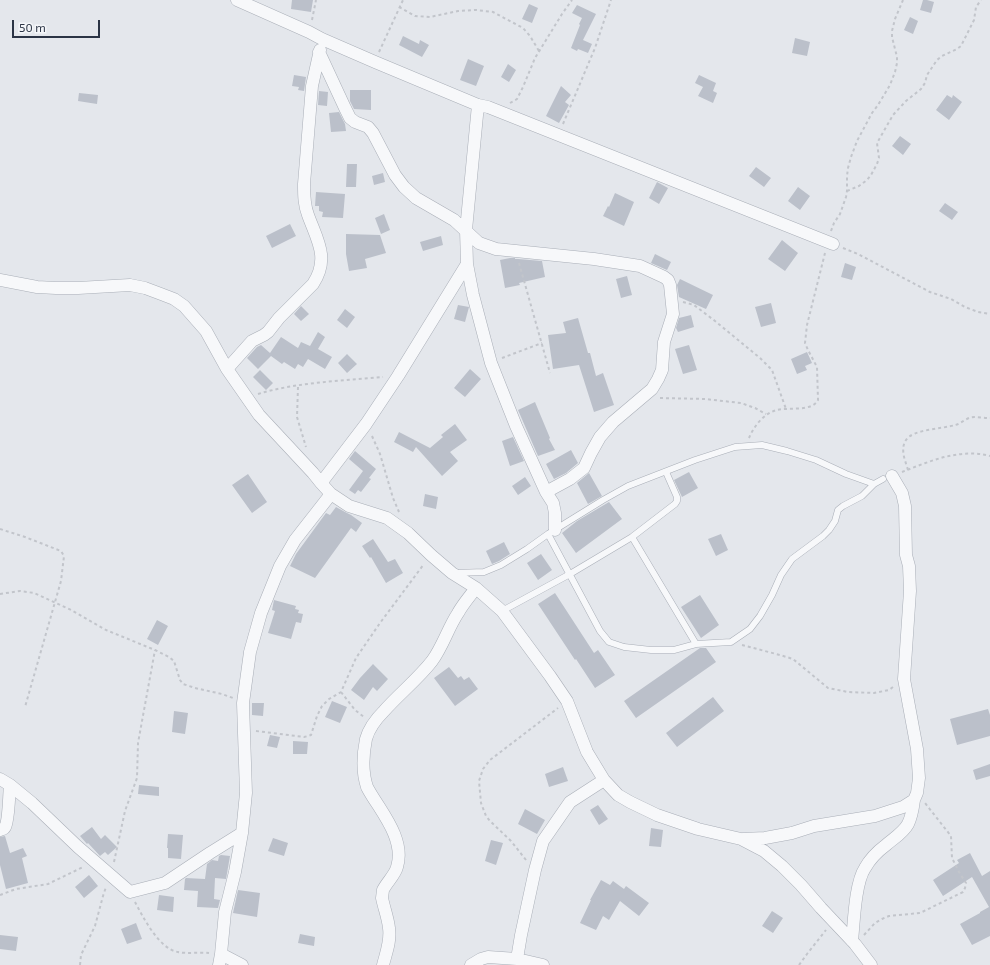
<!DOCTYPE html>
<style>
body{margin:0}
#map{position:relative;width:990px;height:965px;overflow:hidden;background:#e4e7ec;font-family:"Exo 2",sans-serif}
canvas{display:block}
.scale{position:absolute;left:12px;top:20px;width:88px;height:18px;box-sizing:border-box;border:2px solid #2b3445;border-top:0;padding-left:5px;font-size:12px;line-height:14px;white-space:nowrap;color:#2b3445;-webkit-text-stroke:3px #f4f6f9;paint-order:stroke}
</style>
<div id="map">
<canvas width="990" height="965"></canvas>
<div class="scale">50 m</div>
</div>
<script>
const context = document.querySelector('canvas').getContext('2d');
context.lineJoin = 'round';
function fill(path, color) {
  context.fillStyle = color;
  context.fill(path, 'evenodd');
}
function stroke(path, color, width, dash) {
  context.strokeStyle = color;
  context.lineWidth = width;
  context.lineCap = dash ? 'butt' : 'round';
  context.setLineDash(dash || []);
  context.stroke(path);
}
const building = new Path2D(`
 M292,0H313L311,12L291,9Z
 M923,0H927L934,2L931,13L920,10Z
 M529,4L538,8L532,23L522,19Z
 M577,5L596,14L583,40L592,44L588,53L578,49L577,51L571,48L580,25L579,24L582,18L572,13Z
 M910,17L918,21L913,34L904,30Z
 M403,36L419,44L420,40L429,45L422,57L399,45Z
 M795,38L810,42L807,56L792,53Z
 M468,59L484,66L476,86L460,80Z
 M508,64L516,70L509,82L501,77Z
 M294,75L306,77L304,91L298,90L299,87L292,86Z
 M699,75L716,83L713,91L717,93L713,103L698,96L703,87L695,83Z
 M561,86L571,95L565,102L569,105L559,123L546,116Z
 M350,90H371V110L354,109L350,101Z
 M319,91L328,92L327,106L318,105Z
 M79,93L98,95L97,104L78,101Z
 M947,95L952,98L953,95L962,102L949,120L936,110Z
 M339,112L345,124L346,131L331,132L329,113Z
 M900,136L911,144L903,155L892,146Z
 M347,164H357L356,187H346Z
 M756,167L771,178L764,187L749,176Z
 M383,173L385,182L374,185L372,176Z
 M657,182L668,188L659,204L649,198Z
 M798,187L810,196L800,210L788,201Z
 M316,192L345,194L343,218L322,217L323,212L319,211V206H315Z
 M615,193L634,202L624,226L603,216L608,206L609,207Z
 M945,203L958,212L952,220L939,211Z
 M384,214L390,230L381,234L375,218Z
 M290,224L296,236L272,248L266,236Z
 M346,234L380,235L386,253L365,259L367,268L349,271L346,254Z
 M441,236L443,245L423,251L420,242Z
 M782,240L798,253L785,271L768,259Z
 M655,254L671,262L667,270L651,263Z
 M510,258H515V259H518L542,261L545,277L519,283L520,285L505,288L500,260Z
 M845,263L856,267L852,280L841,277Z
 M627,276L632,295L621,298L616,279Z
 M680,279L713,295L706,309L679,297L677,285Z
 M771,303L776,323L761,327L755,307Z
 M458,305L469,307L465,322L454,319Z
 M301,306L309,314L301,321L294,314Z
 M345,309L355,317L347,328L337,320Z
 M691,315L694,327L678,332L676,328L679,318Z
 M578,318L588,353H590L596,376L603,373L614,405L594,412L579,365L553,369L548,335L566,333L563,322Z
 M318,332L325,337L318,349L332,357L325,369L308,359L303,367L298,364L295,369L284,362L282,364L271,356L258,369L247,358L257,347L261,345L270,353L281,337L298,348L301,342L310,346Z
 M689,345L697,370L683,374L675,349Z
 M807,352L812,363L805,366L807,370L797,374L791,359Z
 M347,354L357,364L347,373L338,363Z
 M470,369L481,379L465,397L454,388Z
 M260,370L273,383L266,390L253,377Z
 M535,402L550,438L549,439L555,450L538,456L518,410Z
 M455,424L467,440L450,452L458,461L442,476L416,447L413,452L394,442L399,432L430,448L443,437L441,435Z
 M513,437L524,461L510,466L502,441Z
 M571,450L578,463L566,473L554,479L546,464Z
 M355,451L376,469L369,478L371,479L361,492L358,490L355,494L349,490L363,471L349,459Z
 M689,472L698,488L682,497L674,480Z
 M589,473L602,496L588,504L577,483Z
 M248,474L267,502L252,513L232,485Z
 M525,477L531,486L518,495L512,486Z
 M425,494L438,497L436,509L423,506Z
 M609,502L622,519L576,553L562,533L577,521Z
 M336,507L345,512L351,515L362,523L356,532L351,528L315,578L290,566L296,554L326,513L330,515Z
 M721,534L728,550L716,556L708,539Z
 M373,539L388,562L395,559L403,573L386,583L371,557L370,558L362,546Z
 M504,542L510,554L499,561L492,564L486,551Z
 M541,554L552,570L538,580L527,563Z
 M555,593L594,653L598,650L615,675L595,688L576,659L575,660L538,604Z
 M700,595L719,625L701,638L681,607Z
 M274,600L296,606L295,609L299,610L298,613L303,614L301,623L296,622L291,639L268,633L275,611L272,610Z
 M157,620L168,626L158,645L147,639Z
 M700,648H706L716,662L636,718L624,701Z
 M373,664L388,679L377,691L373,687L364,700L351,690L360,678Z
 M449,667L458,678L461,676L464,680L469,677L478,689L455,706L434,678Z
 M713,697L724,711L677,747L666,733Z
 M332,701L347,707L340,723L325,717Z
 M252,703H264L263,716L252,715Z
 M988,709L990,715V736L957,745L950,719Z
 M174,711L188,713L185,734L172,732Z
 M270,735L280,737L277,748L267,746Z
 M293,741L308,742L307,754H293Z
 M990,764V776L976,780L973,770Z
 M563,767L568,781L549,787L545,774Z
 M139,785L159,787V796L138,794Z
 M598,805L608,819L599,825L590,810Z
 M525,809L545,820L537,834L518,824Z
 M92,827L101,839L105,835L117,847L108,855L105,852L100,856L88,843L87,844L80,836Z
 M651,828L663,830L661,847L649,846Z
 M168,834L183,835L181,859L168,858V848H167Z
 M5,836L10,853L23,848L27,856L22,858L28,883L6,889L0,865V837Z
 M273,838L288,843L284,856L268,851Z
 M491,840L503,843L496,865L485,861Z
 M970,853L982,876L990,871V936L972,945L960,924L980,913V912L989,907L972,877L943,896L933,880L959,863L957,860Z
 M221,855L230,856L226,879L215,878L214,899L220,900L218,908L197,907L198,891L184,890L185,879L186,878L205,879L207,864L212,860L218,861L219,856Z
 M89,875L98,886L84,898L75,887Z
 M601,880L610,885L613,881L624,889L626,886L649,903L639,916L620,901L609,920L603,916L596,930L580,923L591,900H590Z
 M238,890L260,893L257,917L233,913Z
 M159,895L174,897L173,912L157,910Z
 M772,911L783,918L773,933L762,926Z
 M136,923L142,939L127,944L121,929Z
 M300,934L315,937L314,946L298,943Z
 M0,935L18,937L16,951L0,949Z`);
const path = new Path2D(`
 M399,7L415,16L430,17L458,11L476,10L493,12L523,28L530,36L539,51
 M312,20L316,0
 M379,52L403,0
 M510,103L517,99L523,87L535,58L562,14L572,0
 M563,124L595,48L611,0
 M847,191L859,186L867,180L871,175L877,164L879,158L877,143L893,115L906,101L921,89L925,83L927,75L937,60L942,56L957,49L961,46L974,20L976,7L981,0
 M831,231L834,223L840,214L846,197L847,191V176L848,168L851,157L857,141L872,113L878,105L890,85L895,72L897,63V57L892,37V31L895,19L903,0
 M843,248L858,254L930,292L951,299L965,307L978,312L990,314
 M519,263L550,373
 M683,302L694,305L715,321L760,358L772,370L786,409
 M502,358L542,343
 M298,387L297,417L306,447
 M258,394C298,382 341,381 383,377
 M660,398L705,399L741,403L755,408L766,414
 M372,436L380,454L393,498L399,512
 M749,438C754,426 764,413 777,410C789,407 812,412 818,400L817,367L808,350L805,343L807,325L825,253
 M908,470C905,460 900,449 906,440C913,429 943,429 955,425C960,424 964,420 969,418C975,416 983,418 990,418
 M902,472C930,461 960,448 990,456
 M0,529L25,537L61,551L64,556L61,581L25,707
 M0,594L20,591L34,593L71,610L106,630L155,650L169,657L174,661L180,680L183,684L195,688L222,694L233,698
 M742,645L780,655L793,659L828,688L848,692L874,693L889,690L893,687
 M341,692L355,710L364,717
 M256,731L304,737L308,736L311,735L317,716L322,706L329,699L341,692L356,658L380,623L424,564
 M526,860L511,841L490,821L486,816L481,803L479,781L483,769L490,760L558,708
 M114,862L125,811L137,778L138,743L155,650
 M0,895L16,889L48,884L83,867
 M135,902C143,917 159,949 178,952C186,954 200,952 209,953
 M864,935L875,923L882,919L889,916L920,913L963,892L965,888L966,883L959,872L952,858L951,836L925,803
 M80,965L81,955L95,926L103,896L106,887
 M799,965L807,954L826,930`);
const lane = new Path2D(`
 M548,534L600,631L609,642L624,647L651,650H674L696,644L731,642L750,629L760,616L772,595L781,575L792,559L823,536L829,530L835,521L838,510L843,506L862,496L874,484L883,479
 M632,537L696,644
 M455,573L484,572L501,565L527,549L548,534L603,500L628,486L695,460L735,447L762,445L787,451L816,460L846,474L874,484
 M502,611L570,574L632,537L675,504L677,501V497L666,472`);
const street = new Path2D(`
 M237,0L309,32L322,39L375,62L478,105L488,107L833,244
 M319,52L345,108L350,118L355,122L368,127L373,133L395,175L404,187L416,198L454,220L479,243L496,249L594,259L640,266L664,277L668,280L670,285L673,314L664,342L662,370L658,379L652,389L613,422L600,437L591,453L584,468L570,479L546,492
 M478,105L466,230L467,264L473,295L491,363L516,426L546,492L553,503L555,513V530
 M0,280L37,287L56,288H78L130,285L145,288L161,294L174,299L184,306L206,331L227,369L259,415L313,473L321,483L331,494L349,506L387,518L408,533L431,555L452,573L476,588L502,611L550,676L567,701L587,752L604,780L618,795L630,802L657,815L698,829L741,839L764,851L782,866L801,885L821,908L855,944L871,965
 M227,369L252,341L264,335L268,332L279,318L313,284C330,258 317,240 308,215C304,205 304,195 304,184L312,86L320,50
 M321,483L366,424L398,376L467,264
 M0,779L10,785L32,803L78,847L130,892L165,883L210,853L242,833
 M0,830C3,829 4,829 5,827C9,821 9,793 10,785
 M743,839L765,838L792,833L814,826L875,816L903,807L914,800L917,793L919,778L917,749L904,679L910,591L909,566L906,555L905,506L902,493L892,476
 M852,941C854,922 855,883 865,868C870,859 878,851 886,845C894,838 903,833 908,824C912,816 913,808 914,800
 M221,954L242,965
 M517,959L521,935L535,870L543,841L570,802L604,780
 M219,965L221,954L225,912L235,872L242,833L246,793L243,703L250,652L261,613L280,566L295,540L331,494
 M383,965C386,953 391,941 389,928C388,918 384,908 382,898L383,890C387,882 395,875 397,867C404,845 389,822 378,805C374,799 370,793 367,787C362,772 363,754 366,739C369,728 376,719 384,711C399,694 418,679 432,661C443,646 448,628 458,613C463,604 470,596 476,588
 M471,965L481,959L488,957L517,959L543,965`);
fill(building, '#bbc0ca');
stroke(lane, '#a9aeb7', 7);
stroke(street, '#a9aeb7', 13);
stroke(path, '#c2c5cb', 2, [3, 3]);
stroke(lane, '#f7f8fa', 6);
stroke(street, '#f7f8fa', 12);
</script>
